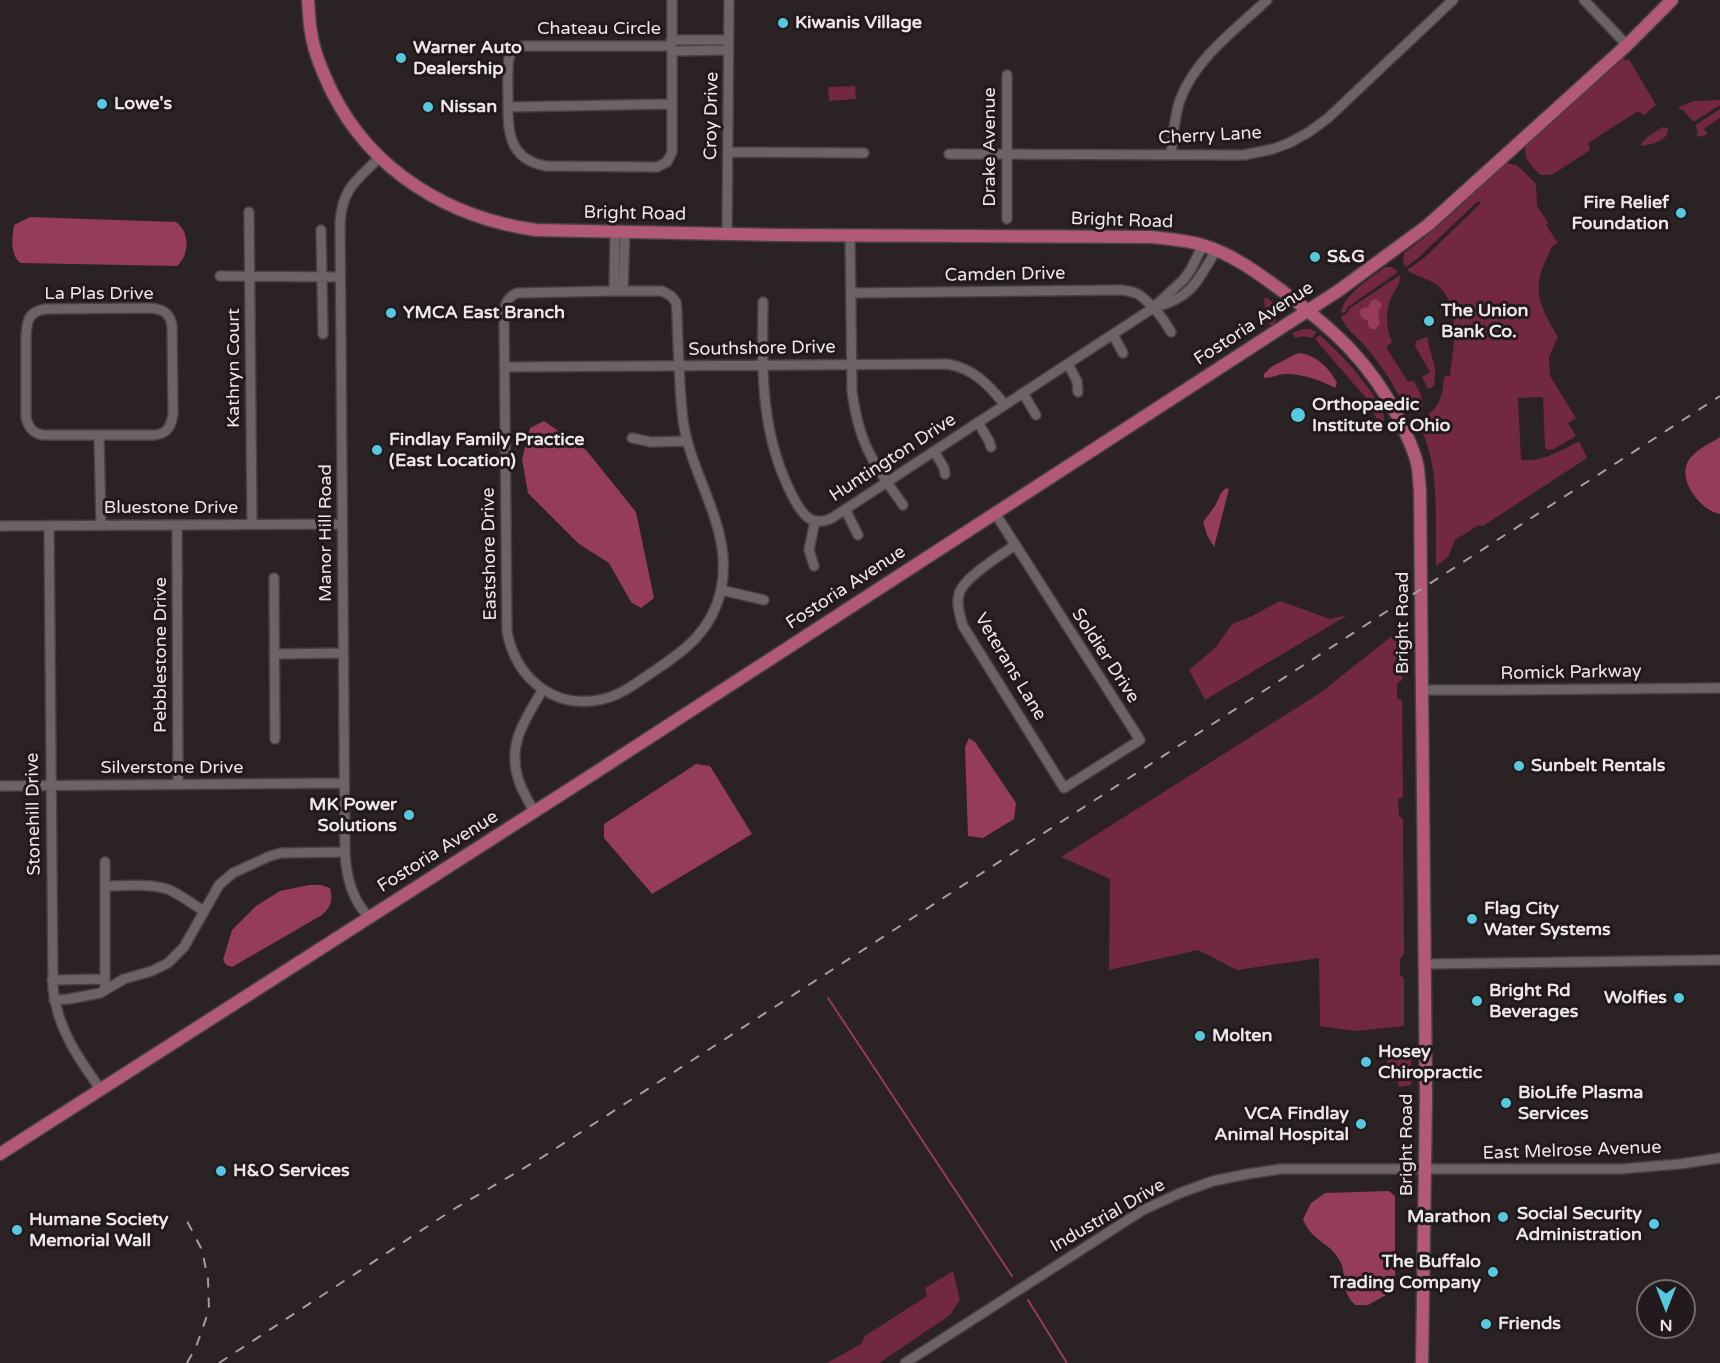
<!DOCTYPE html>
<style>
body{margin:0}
#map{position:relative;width:1720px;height:1363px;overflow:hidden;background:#2b2224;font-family:"Varela Round",sans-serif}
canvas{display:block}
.north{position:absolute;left:1636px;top:1279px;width:60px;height:60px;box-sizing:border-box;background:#21191b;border:2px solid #736b6d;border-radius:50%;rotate:180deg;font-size:16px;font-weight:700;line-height:24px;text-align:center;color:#ede7e8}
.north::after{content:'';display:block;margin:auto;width:21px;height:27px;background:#56c9e0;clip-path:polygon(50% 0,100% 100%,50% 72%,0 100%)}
</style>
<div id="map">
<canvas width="1720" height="1363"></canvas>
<div class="north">N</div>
</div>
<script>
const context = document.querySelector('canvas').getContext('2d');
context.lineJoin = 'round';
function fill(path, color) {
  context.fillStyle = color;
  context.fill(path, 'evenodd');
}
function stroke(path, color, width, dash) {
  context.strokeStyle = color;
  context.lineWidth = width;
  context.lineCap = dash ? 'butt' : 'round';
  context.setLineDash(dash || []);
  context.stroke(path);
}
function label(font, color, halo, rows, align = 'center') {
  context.font = font + ' "Varela Round",sans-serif';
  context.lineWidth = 6;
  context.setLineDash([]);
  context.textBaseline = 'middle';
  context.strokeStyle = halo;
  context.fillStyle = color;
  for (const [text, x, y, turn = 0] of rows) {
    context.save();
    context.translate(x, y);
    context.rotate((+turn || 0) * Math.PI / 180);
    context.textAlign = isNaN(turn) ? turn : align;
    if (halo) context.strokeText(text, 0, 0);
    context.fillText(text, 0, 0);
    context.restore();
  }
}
const green = new Path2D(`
 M1623,57L1626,61L1628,59L1630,61L1656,105L1644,115L1638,111L1588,143L1590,148L1589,151L1553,174L1549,175H1540C1531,165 1521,157 1527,143Z
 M855,86L856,99L829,101L828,87Z
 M1720,100V105L1695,121H1693L1682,109L1681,110L1678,107L1694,101Z
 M1720,109V118L1704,129L1708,134L1701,137L1696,135L1698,134L1696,126L1697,124Z
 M1663,127L1668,128C1669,141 1651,145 1641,146V144L1646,138Z
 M1505,163L1517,165L1536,184L1537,206L1548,223L1546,225L1558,243L1550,248L1551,250C1530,287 1538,303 1558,337L1549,357L1550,376L1576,418L1568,423L1576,436L1554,449L1547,450L1545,447L1543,397L1518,398L1521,460C1543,462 1560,451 1579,441L1587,458L1483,526L1479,525L1455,540L1448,557L1436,566C1435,521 1441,461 1417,422C1437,410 1442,402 1444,378L1446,376H1450C1453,347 1463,306 1437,285C1428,278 1416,277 1407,270L1424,258L1481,203L1478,201L1418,258L1406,267L1403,263L1404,253C1441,227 1472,194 1505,163Z
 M1385,267H1392L1398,272L1348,307L1345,312L1341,313C1343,295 1371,278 1385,267Z
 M1400,275C1401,284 1395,289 1391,298C1385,312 1386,328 1392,342L1386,347L1408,382L1414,381C1418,389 1431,411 1414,412C1405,412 1393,383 1387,375C1380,365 1373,355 1364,345C1356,336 1346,329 1341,317L1348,312L1350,308Z
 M1266,297C1277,305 1281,312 1273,325L1269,324L1266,318L1264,299Z
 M1303,329H1310L1317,332L1312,338L1303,336L1295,338L1292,333Z
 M1320,335C1340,354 1359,373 1374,396C1379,405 1385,412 1384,422L1380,425L1366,398L1315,339Z
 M1426,337L1428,338C1428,348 1432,354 1434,364C1436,371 1435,378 1434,385L1430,389L1427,387L1422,377L1430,372L1415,346L1416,341Z
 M1280,601L1330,619L1348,615L1205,700L1189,670L1215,648L1232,624L1250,617Z
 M1402,628V680L1397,684V699L1402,700L1403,797L1398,799L1399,816L1403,819L1404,954L1400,959V975L1404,978V1026L1356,1031L1320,1026L1319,958L1237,970L1198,950L1109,970L1110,879L1061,857L1320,693Z
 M1392,1049H1411V1085L1399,1087L1397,1078L1389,1074C1387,1065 1385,1055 1392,1049Z
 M953,1271L960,1300L950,1315L879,1363H827L861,1344L865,1336L927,1296L925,1288Z`);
const water = new Path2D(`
 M30,217L176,222C190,232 190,255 177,266L20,263C10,253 12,238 14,225Z
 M1375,299L1380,302L1382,306L1378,313L1380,324L1375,329H1371L1368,325V321L1362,318L1359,313L1362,308L1368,307L1371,301Z
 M1298,353C1315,354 1330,368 1337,383L1335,388C1321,380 1300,373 1284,374C1277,375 1271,378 1264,378V374L1271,367Z
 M544,421L586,450L636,512L654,598L641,608L631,602L609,563L579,544L528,493L522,459L530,428Z
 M1720,437V514C1699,510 1673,475 1692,456C1699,448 1711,443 1720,437Z
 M1226,488L1229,489L1214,547L1207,535L1203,522L1215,506L1221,493Z
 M969,738L975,742L1016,803L1014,819L983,838L968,836L965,747Z
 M696,764L710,766L752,834L652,894L604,838V824Z
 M309,885H321L330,888C333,901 331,907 322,915L232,967L226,965L223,960L232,930L256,906L280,891Z
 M1389,1191L1395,1196V1280L1386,1295L1368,1305H1355C1339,1289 1348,1277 1340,1261C1330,1242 1311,1241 1303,1219L1311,1203L1325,1193Z`);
const stream = new Path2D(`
 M828,998L1012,1276
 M1028,1300L1067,1363`);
const minor = new Path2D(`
 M1584,0L1627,45
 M671,40H729
 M672,46H526C517,46 512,49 509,58C507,70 508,83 508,96C508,128 506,159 546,166L657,167L667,162L672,152V0
 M672,51L729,50
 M508,107L671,104
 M728,152L864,153
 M949,154L1227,155H1244L1273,149L1289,143L1309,132L1328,118L1453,0
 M1171,155C1173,137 1174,118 1180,100C1195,59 1235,30 1267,0
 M249,212L252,524
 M1007,219V75
 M321,230L323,334
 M727,233L729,0
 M850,235L852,391C855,414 860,437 872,458C880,474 892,489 903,505
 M220,276L340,277
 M614,291H662L671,296L676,302C678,316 677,330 678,343C679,369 680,395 683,420C691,479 734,528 721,590C712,630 686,650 654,671C639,681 624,693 607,698C557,712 517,681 507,632L504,313C505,303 508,297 517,293Z
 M614,291L615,231
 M623,291L625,231
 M851,293L1121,290C1140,292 1141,296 1154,308C1161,316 1166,323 1171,332
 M763,302C762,371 760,434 793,497C802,514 811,528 832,518L1153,308L1184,279L1191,269L1203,245
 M1156,307C1192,297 1198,281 1216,250
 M150,308C163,309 170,313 172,326L173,414C171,427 167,434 154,435H44C34,434 29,429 26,418V336C27,321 28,312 45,309Z
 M1113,335L1123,353
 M1068,364L1077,381L1078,392
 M505,367L948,364C974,369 989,385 1005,405
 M1023,393L1036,415
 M978,422L989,441L991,447
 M99,436L101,525
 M632,438L651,442L687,441
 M934,451L944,468L945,474
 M845,509L858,535
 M995,513L1140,740L1064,788L963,626C960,616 956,604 959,594C963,578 1001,555 1015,545
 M177,525L178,784
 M0,526L342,524
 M49,526L53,988C57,1028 78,1058 101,1090
 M814,566L809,550L815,521
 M274,578L275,739
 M721,590L764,600
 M274,654L343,653
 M1422,690H1495L1720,688
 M0,786L344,783
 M534,812C529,801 521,790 518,778C507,744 526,718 542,691
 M105,862V990
 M105,886C124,886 148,883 167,889C180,894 192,904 204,911
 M369,917C352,900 346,876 345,852L340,223C342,188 357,180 380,157
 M1424,964L1720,960
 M52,980L105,979
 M54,1000L69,999L100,993L124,979L152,971L168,963L184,947L219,885L233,873L270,856L281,853L345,852
 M905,1363L1143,1210L1180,1193L1213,1181L1247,1174L1281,1169H1620L1680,1164L1720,1158`);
const major = new Path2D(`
 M308,0C309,11 309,22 311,32C314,53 323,73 332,92C372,172 450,218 536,230L778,235L1152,237C1169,239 1186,240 1202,245C1233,254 1259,274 1285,293C1334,330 1369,361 1398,417C1405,431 1413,447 1417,463C1419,472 1419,482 1420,491L1426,1097L1422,1363
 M0,1154L590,776L1338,291L1428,225L1627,45L1672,0`);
const rail = new Path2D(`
 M187,1363L196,1347L209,1310L208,1279L202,1250L187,1221
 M219,1363L454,1209L541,1158L1720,396`);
const markers = [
 [783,23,6,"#56c9e0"],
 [401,58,6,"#56c9e0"],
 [102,104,6,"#56c9e0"],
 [428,107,6,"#56c9e0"],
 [1681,213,6,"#56c9e0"],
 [1315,257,6,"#56c9e0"],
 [391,313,6,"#56c9e0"],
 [1429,321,6,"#56c9e0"],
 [1298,415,8,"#56c9e0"],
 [377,450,6,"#56c9e0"],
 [1519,766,6,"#56c9e0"],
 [409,815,6,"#56c9e0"],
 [1472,919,6,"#56c9e0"],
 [1679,998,6,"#56c9e0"],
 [1477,1001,6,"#56c9e0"],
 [1200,1036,6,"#56c9e0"],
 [1366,1062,6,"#56c9e0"],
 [1506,1103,6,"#56c9e0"],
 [1361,1124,6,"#56c9e0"],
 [221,1171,6,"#56c9e0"],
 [1503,1217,6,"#56c9e0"],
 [1654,1224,6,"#56c9e0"],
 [17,1230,6,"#56c9e0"],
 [1493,1272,6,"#56c9e0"],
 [1486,1324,6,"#56c9e0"]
];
const poiNames = [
 ["Kiwanis Village",795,23],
 ["Warner Auto",413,48],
 ["Dealership",413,69],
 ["Lowe's",114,104],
 ["Nissan",440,107],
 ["Fire Relief",1669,203,"right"],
 ["Foundation",1669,224,"right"],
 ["S&G",1327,257],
 ["The Union",1441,311],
 ["Bank Co.",1441,332],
 ["YMCA East Branch",403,313],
 ["Orthopaedic",1312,405],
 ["Institute of Ohio",1312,426],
 ["Findlay Family Practice",389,440],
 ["(East Location)",389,461],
 ["Sunbelt Rentals",1531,766],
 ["MK Power",397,805,"right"],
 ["Solutions",397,826,"right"],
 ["Flag City",1484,909],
 ["Water Systems",1484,930],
 ["Bright Rd",1489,991],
 ["Beverages",1489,1012],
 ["Wolfies",1667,998,"right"],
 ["Molten",1212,1036],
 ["Hosey",1378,1052],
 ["Chiropractic",1378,1073],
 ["BioLife Plasma",1518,1093],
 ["Services",1518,1114],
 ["VCA Findlay",1349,1114,"right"],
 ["Animal Hospital",1349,1135,"right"],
 ["H&O Services",233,1171],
 ["Social Security",1642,1214,"right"],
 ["Administration",1642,1235,"right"],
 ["Marathon",1491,1217,"right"],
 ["Humane Society",29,1220],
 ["Memorial Wall",29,1241],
 ["The Buffalo",1481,1262,"right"],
 ["Trading Company",1481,1283,"right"],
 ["Friends",1498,1324]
];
const streetNames = [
 ["Chateau Circle",599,29],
 ["Croy Drive",712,116,-89],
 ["Cherry Lane",1210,136,-3],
 ["Drake Avenue",990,147,-90],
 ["Bright Road",635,214,1],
 ["Bright Road",1122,221,2],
 ["Camden Drive",1005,275,-1],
 ["La Plas Drive",99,294],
 ["Fostoria Avenue",1254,324,-33],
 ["Southshore Drive",762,349,-1],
 ["Kathryn Court",234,368,-90],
 ["Huntington Drive",893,458,-33],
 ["Bluestone Drive",171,508],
 ["Manor Hill Road",326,533,-90],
 ["Eastshore Drive",490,554,-91],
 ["Fostoria Avenue",846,588,-33],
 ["Bright Road",1403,623,-90],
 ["Pebblestone Drive",161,655,-90],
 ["Soldier Drive",1105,656,57],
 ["Veterans Lane",1010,667,59],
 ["Romick Parkway",1571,673,-1],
 ["Silverstone Drive",172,768],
 ["Stonehill Drive",34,814,-91],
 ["Fostoria Avenue",438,852,-32],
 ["Bright Road",1407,1145,-90],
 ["East Melrose Avenue",1572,1151,-2],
 ["Industrial Drive",1108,1216,-30]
];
fill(green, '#712840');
fill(water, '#943c58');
stroke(stream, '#943c58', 2);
stroke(minor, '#474142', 12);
stroke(major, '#474142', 15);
stroke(minor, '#6d6264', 9);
stroke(major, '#b15976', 12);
stroke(rail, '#a69fa0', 2, [10, 10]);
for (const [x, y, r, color] of markers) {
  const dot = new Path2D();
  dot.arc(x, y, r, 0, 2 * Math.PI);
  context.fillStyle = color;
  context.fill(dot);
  stroke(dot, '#21191b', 2);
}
label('bold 18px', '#ede7e8', '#21191b', poiNames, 'left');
label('18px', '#ede7e8', '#21191b', streetNames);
</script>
